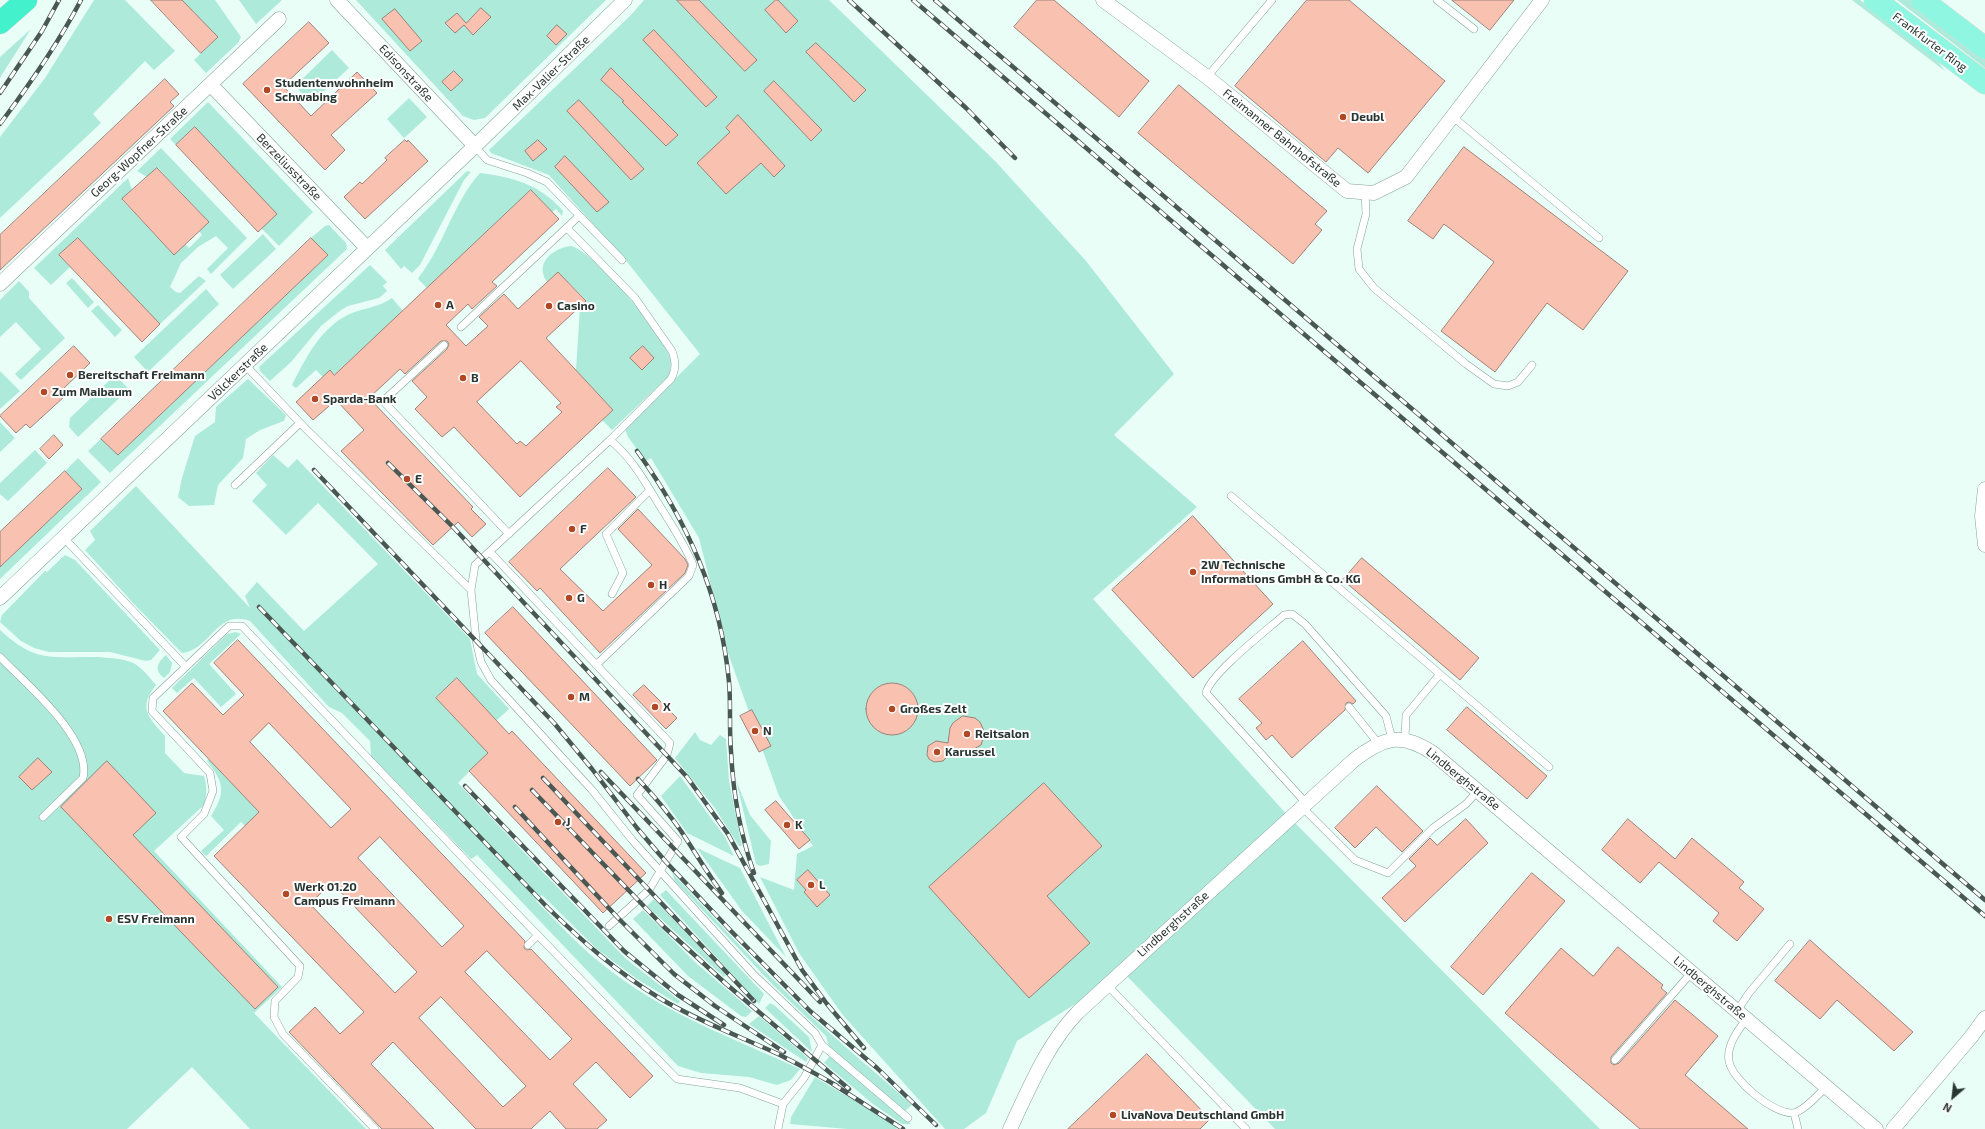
<!DOCTYPE html>
<meta charset="utf-8">
<style>
body{margin:0}
#map{position:relative;width:1985px;height:1129px;overflow:hidden;background:#eafef8;font-family:"Exo 2",sans-serif}
canvas{display:block}
.north{position:absolute;left:1933px;top:1077px;width:40px;height:40px;-webkit-text-stroke:3px #fff;paint-order:stroke;rotate:208deg;font-size:11px;font-weight:700;line-height:16px;text-align:center;color:#283531}
.north::after{content:'';display:block;margin:auto;width:14px;height:18px;background:#283531;clip-path:polygon(50% 0,100% 100%,50% 72%,0 100%)}
</style>
<div id="map">
<canvas width="1985" height="1129"></canvas>
<div class="north">N</div>
</div>
<script>
const context = document.querySelector('canvas').getContext('2d');
context.lineJoin = 'round';
function fill(path, color) {
  context.fillStyle = color;
  context.fill(path, 'evenodd');
}
function stroke(path, color, width, dash) {
  context.strokeStyle = color;
  context.lineWidth = width;
  context.lineCap = dash ? 'butt' : 'round';
  context.setLineDash(dash || []);
  context.stroke(path);
}
function label(font, color, halo, rows, align = 'center') {
  context.font = font + ' "Exo 2",sans-serif';
  context.lineWidth = 4;
  context.setLineDash([]);
  context.textBaseline = 'middle';
  context.strokeStyle = halo;
  context.fillStyle = color;
  for (const [text, x, y, turn = 0] of rows) {
    context.save();
    context.translate(x, y);
    context.rotate((+turn || 0) * Math.PI / 180);
    context.textAlign = isNaN(turn) ? turn : align;
    if (halo) context.strokeText(text, 0, 0);
    context.fillText(text, 0, 0);
    context.restore();
  }
}
const green = new Path2D(`
 M94,0H125L175,51L154,70L145,61L93,114L101,123L0,218V137L45,78Z
 M182,0H215L241,37L238,43L206,73L194,60L218,37Z
 M239,0H282L256,24Z
 M356,0H606L485,118L474,120L463,116Z
 M644,0H829L996,162L1086,261L1174,374L1114,435L1197,507L1093,599L1289,817L1600,1129H1275L1124,973L1017,1041L986,1113L964,1129H945L842,1014L799,953L760,877L794,890L797,854L813,846L779,796L728,653L699,538L651,458L646,461L628,437L625,429L700,354L628,263L549,175L491,153L489,150L631,15Z
 M1852,0H1860L1934,56L1945,71Z
 M1897,0H1910L1985,59V68Z
 M31,29L3,73L0,78V57Z
 M332,50L349,68L311,103L295,86Z
 M409,98L427,117L404,138L387,119Z
 M208,102L313,212L279,246L261,228L195,127L176,145L170,139Z
 M161,148L247,238L211,274L207,269L228,248L216,236L198,247L181,263L170,287L176,292L180,293L199,276L206,281L160,324L78,238L59,255L70,267L51,285L34,268L128,178L132,190L122,200L174,255L185,244L189,248L202,235L199,231L209,222L158,168L147,177L137,171Z
 M467,171L471,172L464,180L420,265L412,273L404,266L401,269L385,250Z
 M480,173C513,177 541,185 563,211L562,216L556,209L552,212L531,190L427,288L418,279L419,277C444,245 453,203 480,173Z
 M329,225L346,243L347,249L110,473L88,451L101,439L118,455L328,255L311,238L325,226Z
 M263,234L276,249L233,289L220,275Z
 M571,246C596,253 657,328 668,353C672,362 671,369 668,377L612,430L602,420L613,410L576,370L580,307L586,300L558,272L547,282C534,263 553,248 571,246Z
 M370,265L387,282L383,286L387,291L379,298L348,306L341,310L321,326L291,362L270,381L260,371L259,367Z
 M72,278L94,302L88,308L66,283Z
 M19,281L29,292V298L65,338L21,380L15,374L41,349L16,322L0,337V300Z
 M206,289L219,304L148,372L134,357Z
 M392,298L403,311L334,375L330,370L323,377L316,370L296,388L292,385C305,359 322,325 352,313C365,308 379,307 392,298Z
 M98,305L122,330L115,337L91,311Z
 M0,371L20,391L0,409Z
 M115,375L129,389L78,437L69,427L70,418Z
 M248,379L286,415L284,421L260,430L246,439L243,458L218,485L214,505L189,506L178,497L182,478L195,436L215,422L216,407Z
 M0,422L15,438L0,452Z
 M35,450L47,463L8,501L0,494V483Z
 M273,455L288,468L297,459L470,639L477,674L509,709L496,721L457,678L436,697L475,740L490,751L458,783L625,958L680,1001L678,1004L637,979L598,950L542,895L536,901C558,922 578,946 602,964C660,1012 733,1038 800,1069L791,1080L777,1085L749,1077L701,1073L678,1066L477,855L471,859L371,756L370,741L342,713L329,707L250,621C216,609 211,650 182,653L133,603L85,550L95,540L90,531L136,486L250,608L245,596L257,582L304,631L378,564L318,503L286,535L252,501L267,485L256,473Z
 M78,458L101,482L0,579V567L82,489L65,471Z
 M65,555L75,560L160,650L151,660L146,661L110,652H49L34,648L21,641L0,622L2,615L45,571L47,572Z
 M0,630C37,664 51,656 97,657C109,658 120,658 131,662C141,666 149,677 156,685C138,708 148,717 165,736V753L184,773L204,776C207,786 207,794 204,805L154,851L282,987L254,1013L366,1129H250L192,1067L127,1129H0Z
 M236,632L241,634L209,664L236,694L221,707L194,678L177,693L172,688L227,634Z
 M166,655L172,663L170,672L164,678C154,670 157,663 166,655Z
 M695,732L700,740L711,745L720,735L726,739L729,781L742,846H739L714,807L675,758Z
 M209,759L299,854L285,868L241,822L206,856L201,851L224,830L211,816C227,791 223,782 207,761Z
 M680,776L725,837L734,856L687,833L661,796Z
 M736,780L750,815L771,841L769,864L760,866L756,864Z
 M697,848L740,868L786,957L742,911Z
 M672,873C708,911 743,950 781,987C822,1029 868,1065 912,1105L905,1111L829,1047L826,1036L774,986L675,881Z
 M666,890L764,994L759,1004L660,895Z
 M654,899L726,975L724,977L647,906Z
 M643,910L697,964L752,1011L746,1017L741,1016L688,976L633,919Z
 M770,1003L774,1005L809,1037L812,1052L765,1008Z
 M759,1016L808,1058L806,1062L749,1024Z
 M830,1056L911,1124H902L873,1104L824,1063Z
 M815,1077L895,1125L897,1129H847L790,1124L791,1117Z`);
const building = new Path2D(`
 M151,0H182L218,37L201,53Z
 M677,0H699L757,60L745,71Z
 M776,0H778L798,21L786,33L765,10Z
 M1037,0H1054L1149,81L1119,117L1014,27Z
 M1307,0H1349L1445,81L1368,173L1338,148L1326,162L1235,86Z
 M1452,0H1514L1490,30Z
 M481,8L491,17L473,35L464,25L455,33L445,23L457,13L466,23Z
 M395,9L422,41L410,51L382,19Z
 M309,22L329,43L283,86L311,116L357,72L377,93L331,135L345,150L325,170L243,84Z
 M557,25L567,34L556,45L547,36Z
 M654,30L717,97L706,107L643,40Z
 M816,43L866,90L854,102L806,52Z
 M611,68L678,135L666,146L622,102L624,101L601,80Z
 M454,71L463,80L451,91L442,82Z
 M165,79L179,94L170,102L174,106L0,270V235Z
 M774,81L822,130L811,141L764,91Z
 M1179,85L1327,211L1315,224L1322,230L1293,264L1138,133Z
 M579,100L644,169L631,180L567,111Z
 M738,115L785,166L774,177L761,163L726,194L697,163L730,132L726,128Z
 M195,127L277,214L258,232L176,145Z
 M405,140L407,142L408,140L428,161L365,219L344,197L360,182L362,184L387,160L385,158Z
 M538,140L547,149L533,161L525,151Z
 M1464,147L1628,271L1583,330L1547,303L1495,372L1441,331L1494,262L1444,224L1433,239L1408,221Z
 M565,156L609,202L597,212L555,167Z
 M157,168L209,222L174,255L122,199Z
 M531,190L559,219L492,282L497,286L472,309L468,304L446,325L466,346L488,326L479,317L504,294L518,309L558,272L586,301L546,338L613,410L520,497L454,427L442,437L415,409L427,397L412,381L447,349L449,344L447,341H441L405,374L400,369L369,398L473,507L471,509L486,524L472,537L458,522L433,545L341,451L364,430L336,400L313,420L296,402L330,370L334,375ZM521,361L561,403L556,407L562,412L526,446L520,441L517,444L477,402Z
 M78,238L160,324L142,342L59,255Z
 M311,238L328,255L118,455L101,439Z
 M74,346L90,363L61,391L65,396L30,428L26,424L16,433L0,416Z
 M643,346L654,358L642,370L630,358Z
 M54,435L63,445L49,459L40,449Z
 M608,468L636,497L560,569L603,611L652,565L618,529L638,509L685,559L688,565L685,573L600,653L540,588L537,591L509,562Z
 M65,471L82,489L0,567V532Z
 M1193,516L1273,604L1193,678L1112,590Z
 M1362,558L1479,658L1460,680L1343,580Z
 M513,607L657,760L630,786L485,633Z
 M238,640L525,941L524,948L527,950L531,949L653,1076L630,1098L596,1062L573,1084L607,1120L597,1129H566L550,1111L531,1129H476L393,1042L371,1064L434,1129H382L289,1032L315,1007L340,1034L364,1012L214,856L259,812L163,711L192,683L223,715L244,695L214,663ZM269,723L351,809L331,828L250,742ZM380,837L464,926L442,947L358,858ZM332,883L417,972L395,993L310,904ZM487,951L572,1039L550,1060L465,972ZM441,997L526,1086L503,1107L419,1018Z
 M1303,641L1356,701L1353,704L1349,702L1346,703L1345,710L1292,758L1272,735L1266,740L1256,728L1262,723L1239,699Z
 M457,678L509,734L512,731L646,873L603,913L469,771L488,753L436,698Z
 M866 709a26 26 0 1 1 52 0a26 26 0 1 1-52 0Z
 M644,685L677,718L666,729L633,695Z
 M1467,707L1547,776L1527,799L1447,730Z
 M752,710L771,746L759,752L740,716Z
 M963,716L975,718L980,722L985,733L981,745L970,751H964L950,747L946,758L943,761L934,762L929,759L927,755L928,746L936,741L948,743L950,728L953,723Z
 M38,758L52,772L32,790L19,777Z
 M107,761L156,813L133,835L278,987L255,1009L61,807Z
 M1044,783L1102,846L1047,896L1090,943L1029,998L929,887Z
 M1377,786L1423,831L1402,852L1376,827L1355,848L1335,828Z
 M776,801L810,840L799,849L765,810Z
 M1466,819L1488,843L1405,922L1382,898L1416,866L1409,859L1430,838L1437,845Z
 M1628,819L1675,859L1692,838L1744,882L1739,888L1764,909L1737,941L1713,921L1719,913L1659,862L1640,883L1602,850Z
 M808,870L830,895L817,907L804,892L806,890L797,880Z
 M1532,873L1565,901L1483,995L1451,967Z
 M1810,940L1913,1032L1894,1051L1837,1000L1820,1019L1775,981Z
 M1618,947L1663,985L1661,988L1667,993L1611,1057V1063L1614,1065L1619,1063L1675,1000L1718,1036L1685,1075L1748,1129H1640L1505,1013L1561,948L1593,976Z
 M1147,1054L1210,1119L1200,1129H1068Z`);
const service = new Path2D(`
 M1437,0L1474,29
 M1207,77L1272,0
 M1453,117L1599,238
 M475,146L487,160L527,173L547,182L622,260
 M1365,192L1366,214L1357,249L1359,269L1374,288L1466,364L1494,384L1508,386L1518,382L1532,365
 M567,228L635,298L672,351C676,362 676,369 671,379L610,440
 M461,327L579,216
 M444,345L383,401L509,534
 M245,365L306,429L471,590
 M235,485L300,423
 M1231,496L1549,767
 M64,538L186,667
 M490,552L670,743L667,755L637,795L678,841L649,890L609,926
 M612,594L623,573L606,534L650,490
 M0,657C26,684 92,738 83,778L43,817
 M596,665L689,576L693,565C684,543 671,524 658,503C644,480 631,457 610,440L475,565L471,590L476,640L481,662L491,680L592,790L633,841L670,882L754,975L815,1033L822,1045L804,1078L783,1104L778,1129
 M1349,707L1378,743
 M1405,739L1406,715L1440,674
 M1306,803L1206,693C1210,674 1267,630 1284,615L1292,614L1305,624L1386,716L1392,739
 M1302,807L1355,860L1388,873L1433,828L1466,804L1478,791
 M528,945L538,935
 M1107,985L1246,1129
 M1737,1011L1749,993L1790,944
 M1747,1019C1738,1029 1726,1047 1729,1061C1732,1080 1773,1114 1793,1113C1803,1112 1819,1094 1826,1087
 M822,1045L908,1118
 M1615,1060L1692,972
 M1794,1113L1798,1129
 M375,1129L283,1034L274,1017L275,1001L298,977L300,966L181,837L204,814L213,791L210,773L152,711L153,698L229,626H242L468,863L677,1079L740,1088L783,1104`);
const minor = new Path2D(`
 M337,0L475,146
 M1103,0L1207,77L1347,191L1374,193L1406,177L1542,0
 M211,85L367,248
 M0,284L279,19
 M1985,489L1982,516L1985,545
 M0,598L475,146L625,0
 M1010,1129C1029,1089 1047,1044 1078,1012L1354,760C1384,737 1401,732 1433,753L1876,1129
 M1893,1129L1971,1037L1985,1018`);
const primary = new Path2D(`
 M1875,0L1985,83
 M1922,0L1985,48`);
const motorway = new Path2D(`
 M0,23L26,0`);
const rail = new Path2D(`
 M849,0L966,108L1015,158
 M913,0L1985,916
 M935,0L1985,900
 M0,93L42,31L59,0
 M0,124C30,84 58,44 81,0
 M637,451C687,521 721,595 729,682C731,705 729,728 731,751C733,792 740,834 754,873
 M388,463L453,527L687,777L728,834L802,970L827,1004L864,1048
 M314,470L554,723L592,769L637,828L666,862L731,931L810,1011L877,1068L936,1125
 M259,607L548,908C583,942 618,973 661,999C698,1021 739,1036 778,1054C798,1064 818,1075 837,1086
 M601,772L820,1002
 M543,778L754,1001
 M638,779C653,795 668,812 681,831C695,852 707,873 722,893
 M465,786L624,951L678,995L724,1025
 M532,790L664,927L725,983L849,1089
 M515,807L618,918L674,974L715,1006L784,1052
 M833,1084L903,1129`);
const markers = [
 [267,90,4,"#af4823"],
 [1343,117,4,"#af4823"],
 [438,305,4,"#af4823"],
 [549,306,4,"#af4823"],
 [70,375,4,"#af4823"],
 [463,378,4,"#af4823"],
 [44,392,4,"#af4823"],
 [315,399,4,"#af4823"],
 [407,479,4,"#af4823"],
 [572,529,4,"#af4823"],
 [1193,572,4,"#af4823"],
 [651,585,4,"#af4823"],
 [569,598,4,"#af4823"],
 [571,697,4,"#af4823"],
 [655,707,4,"#af4823"],
 [892,709,4,"#af4823"],
 [755,731,4,"#af4823"],
 [967,734,4,"#af4823"],
 [937,752,4,"#af4823"],
 [558,822,4,"#af4823"],
 [787,825,4,"#af4823"],
 [811,885,4,"#af4823"],
 [286,894,4,"#af4823"],
 [109,919,4,"#af4823"],
 [1113,1115,4,"#af4823"]
];
const streetNames = [
 ["Frankfurter Ring",1930,42,37],
 ["Edisonstraße",406,73,47],
 ["Max-Valier-Straße",551,73,-44],
 ["Freimanner Bahnhofstraße",1282,138,39],
 ["Georg-Wopfner-Straße",139,152,-43],
 ["Berzeliusstraße",289,167,46],
 ["Völckerstraße",238,372,-44],
 ["Lindberghstraße",1463,779,39],
 ["Lindberghstraße",1173,924,-42],
 ["Lindberghstraße",1710,988,40]
];
const poiNames = [
 ["Studentenwohnheim",275,83],
 ["Schwabing",275,97],
 ["Deubl",1351,117],
 ["A",446,305],
 ["Casino",557,306],
 ["Bereitschaft Freimann",78,375],
 ["B",471,378],
 ["Zum Maibaum",52,392],
 ["Sparda-Bank",323,399],
 ["E",415,479],
 ["F",580,529],
 ["2W Technische",1201,565],
 ["Informations GmbH & Co. KG",1201,579],
 ["H",659,585],
 ["G",577,598],
 ["M",579,697],
 ["X",663,707],
 ["Großes Zelt",900,709],
 ["N",763,731],
 ["Reitsalon",975,734],
 ["Karussel",945,752],
 ["J",566,822],
 ["K",795,825],
 ["L",819,885],
 ["Werk 01.20",294,887],
 ["Campus Freimann",294,901],
 ["ESV Freimann",117,919],
 ["LivaNova Deutschland GmbH",1121,1115]
];
fill(green, '#adead9');
fill(building, '#f9c2b0');
stroke(building, '#9e8279', 1);
stroke(service, '#83a399', 8);
stroke(minor, '#83a399', 15);
stroke(primary, '#d8dbda', 23);
stroke(motorway, '#d8dbda', 23);
stroke(service, '#fff', 7);
stroke(minor, '#fff', 14);
stroke(primary, '#8ff7e1', 22);
stroke(motorway, '#44f1cd', 22);
stroke(rail, '#4a5854', 4.5);
stroke(rail, '#fff', 3, [9]);
for (const [x, y, r, color] of markers) {
  const dot = new Path2D();
  dot.arc(x, y, r, 0, 2 * Math.PI);
  context.fillStyle = color;
  context.fill(dot);
  stroke(dot, '#fff', 1.5);
}
label('12px', '#283531', '#fff', streetNames);
label('bold 12px', '#283531', '#fff', poiNames, 'left');
</script>
